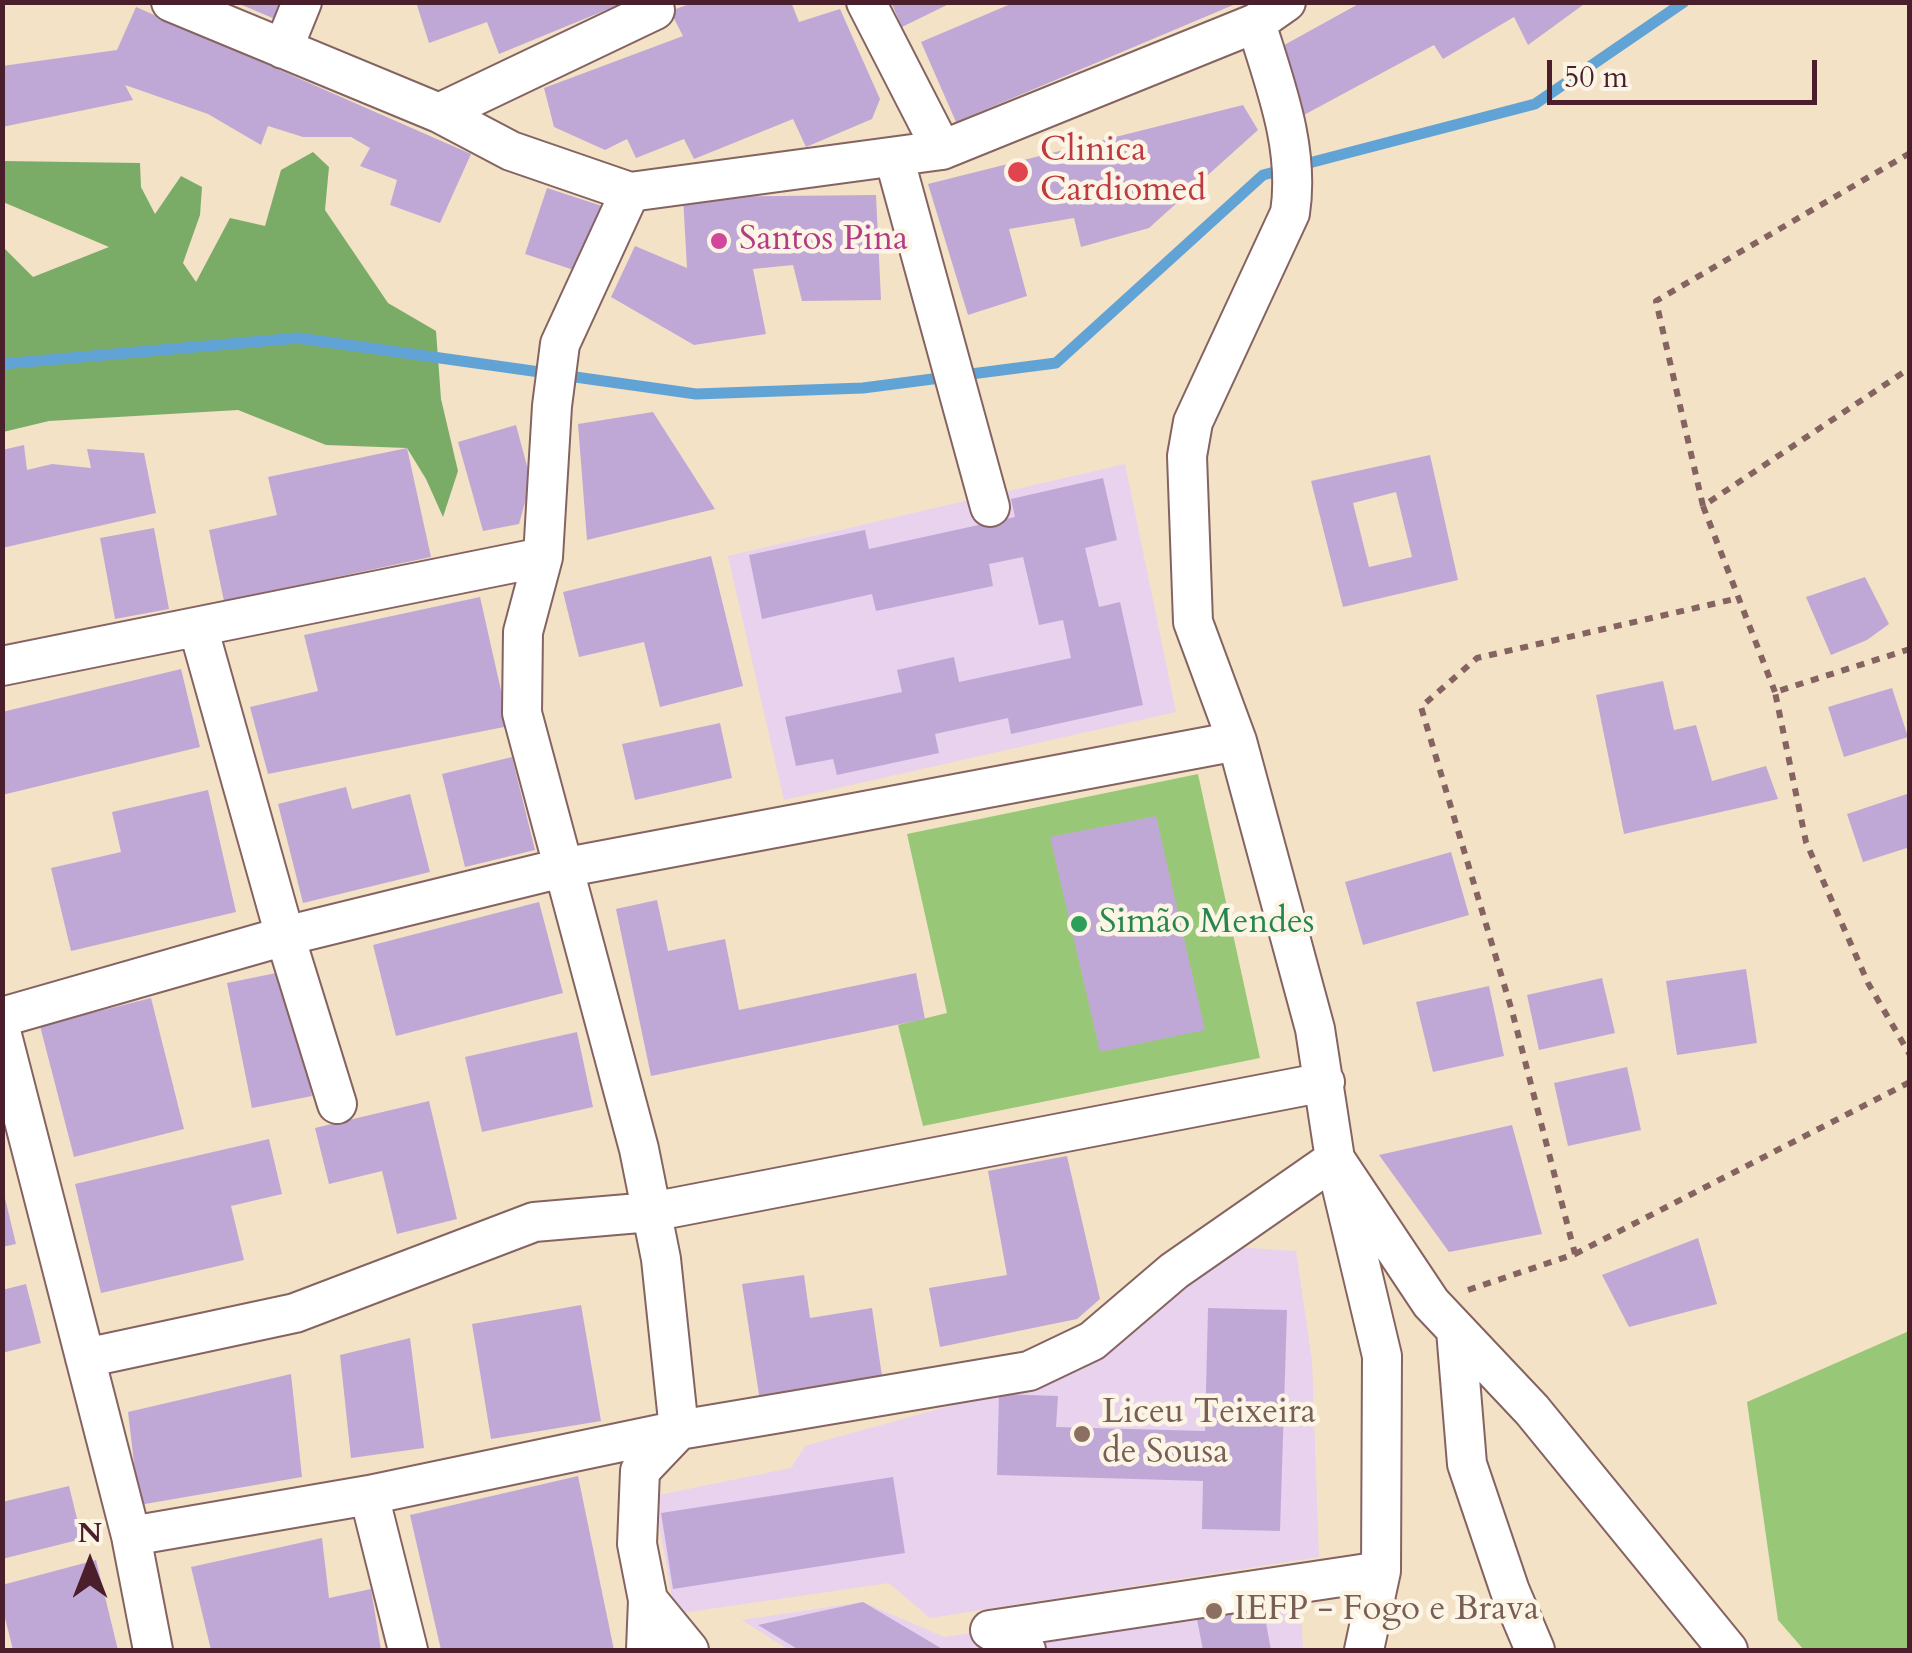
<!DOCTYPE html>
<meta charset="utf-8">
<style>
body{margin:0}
#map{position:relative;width:1912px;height:1653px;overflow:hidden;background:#f3e2c6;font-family:Cardo,serif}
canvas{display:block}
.frame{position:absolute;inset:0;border:5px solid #4a1f2b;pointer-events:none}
.north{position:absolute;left:40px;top:1513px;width:100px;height:100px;-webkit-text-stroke:8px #fcf5e5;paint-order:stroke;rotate:0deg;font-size:28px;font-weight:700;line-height:40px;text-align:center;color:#4a1f2b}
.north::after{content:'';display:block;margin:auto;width:35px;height:45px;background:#4a1f2b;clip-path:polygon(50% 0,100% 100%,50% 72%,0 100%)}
.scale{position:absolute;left:1547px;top:60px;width:270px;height:45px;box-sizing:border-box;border:5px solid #4a1f2b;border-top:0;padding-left:12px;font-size:30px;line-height:35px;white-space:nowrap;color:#4a1f2b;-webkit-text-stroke:8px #fcf5e5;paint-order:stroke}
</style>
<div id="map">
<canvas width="1912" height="1653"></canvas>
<div class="frame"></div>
<div class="north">N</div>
<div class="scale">50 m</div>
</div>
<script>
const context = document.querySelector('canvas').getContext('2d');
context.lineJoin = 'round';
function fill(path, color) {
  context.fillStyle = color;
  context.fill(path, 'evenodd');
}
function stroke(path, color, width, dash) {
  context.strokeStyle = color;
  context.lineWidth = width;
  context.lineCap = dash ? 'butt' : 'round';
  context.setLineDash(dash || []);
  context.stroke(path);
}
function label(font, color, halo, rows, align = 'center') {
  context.font = font + ' Cardo,serif';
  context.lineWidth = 9;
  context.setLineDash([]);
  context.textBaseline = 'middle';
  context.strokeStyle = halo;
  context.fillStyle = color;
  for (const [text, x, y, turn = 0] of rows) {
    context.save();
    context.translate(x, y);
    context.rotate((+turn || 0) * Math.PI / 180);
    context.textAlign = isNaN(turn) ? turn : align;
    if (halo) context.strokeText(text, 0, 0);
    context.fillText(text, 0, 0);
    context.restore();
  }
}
const built = new Path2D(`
 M1125,464L1176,712L784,800L728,556Z
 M1236,1247L1296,1251L1312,1361L1319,1557L930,1618L889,1583L675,1614L654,1496L791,1468L805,1446L1083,1369Z
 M1300,1586L1303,1650H789L742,1620L863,1602L944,1637Z`);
const green = new Path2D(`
 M1198,774L1260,1058L923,1126L898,1025L947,1013L907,834Z
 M1909,1331V1650H1804L1778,1620L1747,1402Z`);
const forest = new Path2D(`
 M313,152L329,167L325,210L388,303L436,331L441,399L458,471L443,517L426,479L407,448L326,445L238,410L49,421L3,432V247L33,277L109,247L3,202V161L140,163L141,187L155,214L181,176L202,187L200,215L183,263L196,282L230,218L265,226L281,170Z`);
const stream = new Path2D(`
 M2,364L298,338L696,394L863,388L1056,363L1263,175L1535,104L1684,2`);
const building = new Path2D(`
 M235,2H282L275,19Z
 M416,2H623V3L499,54L487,22L429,43Z
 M695,2H791L799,22L840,9L880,99L872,119L806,147L793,119L694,159L684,139L636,158L627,139L605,150L554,127L544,88L683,36L670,11Z
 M891,2H953L902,27Z
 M1362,2H1587L1528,45L1514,17L1443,59L1434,45L1302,116L1277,49Z
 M1013,3H1238L956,122L921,42Z
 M136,7L471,154L440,223L390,205L397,180L360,166L370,148L351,137H303L268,126L261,145L208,114L125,85L133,100L2,127V66L117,50Z
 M1243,105L1258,130L1149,228L1081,247L1074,218L1009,229L1027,296L968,315L928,184Z
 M547,188L602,206L580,272L525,254Z
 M876,195L881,300L802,301L793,265L753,269L766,334L694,345L611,297L635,246L687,268L683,197Z
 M653,412L715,509L587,540L578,424Z
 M516,425L531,481L519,524L483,531L458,442Z
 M24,445L27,470L52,464L91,468L87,449L144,453L156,513L2,548V450Z
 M407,448L431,557L224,601L209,530L277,515L268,477Z
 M1430,455L1458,580L1343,607L1311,481ZM1396,492L1412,557L1369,567L1353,503Z
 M1103,478L1117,540L1085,548L1099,607L1120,602L1143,705L1011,734L1008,718L935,734L939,753L837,775L833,759L796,766L785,717L902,692L897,670L954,657L959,682L1071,658L1063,620L1039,625L1023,557L989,564L993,586L876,611L872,594L762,619L749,555L865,530L869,549L1015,517L1011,499Z
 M154,528L169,609L115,619L100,538Z
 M711,556L743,686L660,707L644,642L579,657L563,592Z
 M1865,577L1889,624L1867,640L1831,655L1806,597Z
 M480,597L509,726L268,774L250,707L318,691L304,635Z
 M181,669L200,747L2,795V712Z
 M1663,681L1674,730L1696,725L1712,781L1766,766L1778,799L1624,834L1596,695Z
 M1892,688L1908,737L1844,757L1828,707Z
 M720,723L732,778L635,800L622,744Z
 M512,757L535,850L465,867L442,774Z
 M346,787L352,809L410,794L430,872L303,903L278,804Z
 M208,790L236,912L71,951L51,868L121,852L112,812Z
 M1910,793V847L1863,862L1847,814Z
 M1156,816L1205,1030L1100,1052L1050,837Z
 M1451,852L1469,915L1363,945L1345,882Z
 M657,900L668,951L725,939L739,1010L916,973L925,1019L651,1076L616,909Z
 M539,902L563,993L396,1036L373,945Z
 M1746,969L1757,1043L1677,1055L1666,981Z
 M286,971L312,1096L252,1108L227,983Z
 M1602,978L1615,1033L1539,1050L1527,995Z
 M1489,986L1504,1056L1433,1072L1416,1002Z
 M151,998L184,1129L74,1157L40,1026Z
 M577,1032L593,1107L482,1132L465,1057Z
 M1627,1067L1641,1130L1568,1146L1554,1083Z
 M429,1101L457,1219L397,1234L382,1171L329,1184L315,1128Z
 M1512,1125L1542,1234L1449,1252L1379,1155Z
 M269,1139L282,1194L231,1206L244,1260L101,1293L75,1184Z
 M1067,1156L1100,1299L1077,1319L940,1347L929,1288L1007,1275L988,1171Z
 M4,1194L16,1244L2,1247V1195Z
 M1698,1238L1717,1304L1629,1327L1602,1275Z
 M804,1275L810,1318L872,1308L883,1383L760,1401L742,1284Z
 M26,1284L41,1343L2,1353V1290Z
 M581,1305L601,1421L491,1439L472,1324Z
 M1208,1308L1287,1310L1280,1531L1202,1529L1203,1481L997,1475L999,1394L1058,1396L1056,1427L1205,1431Z
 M410,1338L424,1448L351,1458L340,1355Z
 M291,1374L302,1477L139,1505L128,1412Z
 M578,1476L614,1650H441L410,1515Z
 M893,1477L905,1553L673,1589L661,1513Z
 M69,1486L82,1539L2,1559V1502Z
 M322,1538L329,1598L371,1589L381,1650H211L191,1567Z
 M96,1560L118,1650H13L2,1606V1585Z
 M1262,1601L1271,1650H1203L1196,1614Z
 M863,1602L944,1650H799L758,1625Z`);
const path = new Path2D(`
 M1910,153L1656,301L1703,506L1910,368
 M1703,506L1775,692
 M1910,649L1775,692L1806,842L1868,983L1910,1055
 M1575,1254L1910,1082
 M1468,1290L1575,1254L1512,1011L1421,707L1477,658L1739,598`);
const minor = new Path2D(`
 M171,2L439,113L511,151L630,192L942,150L1256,23L1286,2
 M866,2L942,150
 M1256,23C1275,85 1300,148 1290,213L1193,422L1187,456L1193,622L1237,741L1315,1029L1335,1159L1382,1356L1381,1571L1364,1650
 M283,49L302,2
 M439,113L655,10
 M894,157L990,507
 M630,192L560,344L552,406L543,557L523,632L522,713L639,1149L661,1259L679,1430L640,1471L637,1544L648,1600L646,1650
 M198,627L285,936L337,1104
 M2,666L543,557
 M2,1017L285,936L562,868L1237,741
 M2,1035L131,1536L153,1650
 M1456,1330L1467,1464L1510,1591L1535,1650
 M85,1358L295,1313L534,1222L651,1212L1325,1082
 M369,1495L408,1650
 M131,1536L369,1495L679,1430L1029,1371L1092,1341L1174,1271L1335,1159L1431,1303L1532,1410L1728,1650
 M648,1600L689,1650
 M1026,1650L990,1630L1381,1571`);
const markers = [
 [1018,172,12,"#e0444e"],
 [719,241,10,"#d1479c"],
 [1079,924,10,"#2e9e5b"],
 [1082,1434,10,"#8d6e63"],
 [1214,1611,10,"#8d6e63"]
];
const healthNames = [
 ["Clinica",1040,152],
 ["Cardiomed",1040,192]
];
const hotelNames = [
 ["Santos Pina",739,241]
];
const leisureNames = [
 ["Simão Mendes",1099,924]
];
const educationNames = [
 ["Liceu Teixeira",1102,1414],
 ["de Sousa",1102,1454],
 ["IEFP - Fogo e Brava",1234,1611]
];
fill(built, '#e8d2ee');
fill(green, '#98c877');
fill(forest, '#7aac68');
stroke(stream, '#62a3d5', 11);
fill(building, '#c0a8d6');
stroke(minor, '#856361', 42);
stroke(path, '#856361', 6, [8, 8]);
stroke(minor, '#fff', 38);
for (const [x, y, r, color] of markers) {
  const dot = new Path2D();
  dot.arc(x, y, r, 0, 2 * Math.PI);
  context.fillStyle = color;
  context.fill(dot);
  stroke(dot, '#fcf5e5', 4);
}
label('35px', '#be3a42', '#fcf5e5', healthNames, 'left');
label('35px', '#b23c85', '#fcf5e5', hotelNames, 'left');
label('35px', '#27864d', '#fcf5e5', leisureNames, 'left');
label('35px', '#785e54', '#fcf5e5', educationNames, 'left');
</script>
